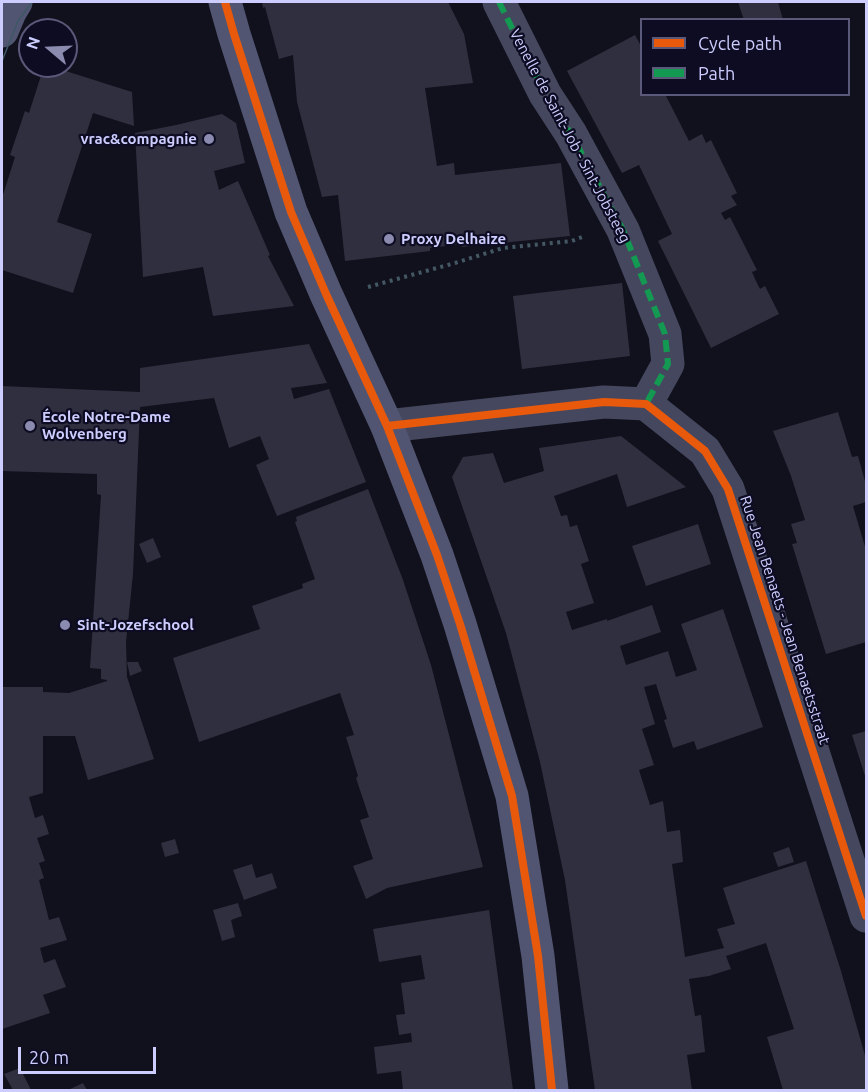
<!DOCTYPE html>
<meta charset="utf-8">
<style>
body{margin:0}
#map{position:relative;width:868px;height:1092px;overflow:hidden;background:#11111d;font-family:Ubuntu,sans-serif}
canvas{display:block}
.frame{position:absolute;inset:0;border:3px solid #cdcdff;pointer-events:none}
.legend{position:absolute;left:640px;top:18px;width:210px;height:78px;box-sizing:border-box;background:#0d0c22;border:2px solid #5a597a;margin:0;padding:8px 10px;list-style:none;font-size:18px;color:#cdcdff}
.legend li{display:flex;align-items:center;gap:12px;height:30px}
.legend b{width:30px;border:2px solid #5a597a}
.north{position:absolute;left:18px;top:18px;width:60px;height:60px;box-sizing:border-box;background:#0d0c22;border:2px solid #5a597a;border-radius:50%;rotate:289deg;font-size:16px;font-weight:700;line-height:24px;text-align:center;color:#cdcdff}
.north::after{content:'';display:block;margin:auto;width:21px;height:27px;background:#8b8bb0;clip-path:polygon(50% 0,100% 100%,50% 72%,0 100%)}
.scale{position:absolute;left:18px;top:1047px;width:138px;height:27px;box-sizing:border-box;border:3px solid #cdcdff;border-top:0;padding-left:8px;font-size:18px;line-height:21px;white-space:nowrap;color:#cdcdff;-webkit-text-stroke:4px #0d0c22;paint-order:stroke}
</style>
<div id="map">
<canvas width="868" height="1092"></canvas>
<div class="frame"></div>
<ul class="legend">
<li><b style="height:8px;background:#e8590c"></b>Cycle path</li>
<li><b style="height:8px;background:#139951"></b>Path</li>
</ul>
<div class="north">N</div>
<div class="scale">20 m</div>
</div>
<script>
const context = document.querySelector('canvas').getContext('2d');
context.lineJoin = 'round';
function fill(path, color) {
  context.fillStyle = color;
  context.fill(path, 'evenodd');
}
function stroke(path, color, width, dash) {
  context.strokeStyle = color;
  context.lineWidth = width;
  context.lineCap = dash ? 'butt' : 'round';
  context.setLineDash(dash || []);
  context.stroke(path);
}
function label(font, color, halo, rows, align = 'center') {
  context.font = font + ' Ubuntu,sans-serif';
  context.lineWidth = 4.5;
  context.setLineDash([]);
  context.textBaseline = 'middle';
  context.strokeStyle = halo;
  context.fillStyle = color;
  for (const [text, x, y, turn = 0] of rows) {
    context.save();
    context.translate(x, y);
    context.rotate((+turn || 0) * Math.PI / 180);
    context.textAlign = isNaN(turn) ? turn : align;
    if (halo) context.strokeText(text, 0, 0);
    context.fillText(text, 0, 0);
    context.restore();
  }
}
const building = new Path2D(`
 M262,2H448L464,34L473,83L425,88L437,166L454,163L455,175L561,163L570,236L462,247V244L430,248V251L345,261L338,195L322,197L297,102L293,55L279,59L265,7L263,8Z
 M738,2H778L783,20H744Z
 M635,35L642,48V94H665L689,141L702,134L706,143L711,140L737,193L731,196L737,205L721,213L725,220L730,217L757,270L752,272L756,281L760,289L765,286L779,314L711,348L658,241L672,234L639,165L622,173L567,71Z
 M44,66H50L132,92L134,126L93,113L57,222L92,234L73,293L2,270V198L15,157L10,155L25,111L29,113Z
 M222,114L236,123L245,163L214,171L219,190L238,181L270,255L268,256L294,306L213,316L203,267L143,277L135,133L176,125Z
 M622,283L630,356L522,369L513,296Z
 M309,344L327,383L291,388L294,399L329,389L366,482L277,516L256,465L269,459L260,436L229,448L214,398L140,407L133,574L126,642L127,677L154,759L88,780L75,736H43V793L29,797L35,818L43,815L49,834L37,838L45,861L39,863L44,878L39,880L49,920L59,917L67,940L40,948L44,963L55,959L66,987L43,995L50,1013L2,1029V687H43V692L69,693L107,681V680L101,679V669L90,668L101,495L97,494V474L2,471V386L140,392V368Z
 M838,412L852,457L858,456L866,485V502L853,506L866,550V642L826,654L792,544L797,543L791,524L805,520L791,476L773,431Z
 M621,436L686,487L627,507L617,474L554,496L561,516L567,515L570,527L577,525L589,561L581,564L594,603L566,612L572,630L607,619V621L652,605L661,632L620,646L626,665L668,651L676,677L697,670L681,624L723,609L763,727L697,750L694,741L673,748L664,720L667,719L656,684L644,687L655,724L642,729L654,765L639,770L650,805L663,801L667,832L680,830L683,862L672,864L685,957L724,948L717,929L735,924L723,888L806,861L841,971L866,1059V1090H783L767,1037L794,1029L766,943L726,956L731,969L709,976L689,979L695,1016L701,1015L705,1052L687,1055L692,1090H595L565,880L540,762L506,633L452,477L463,457L493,453L504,483L544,471L539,448Z
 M368,489L403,580L431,665L483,867L387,888L366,899L353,866L373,859L360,820L369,817L356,778L358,776L346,737L354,735L340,693L199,742L173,658L260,629L252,606L303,588L302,584L315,579L295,522L297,521L296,517Z
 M698,524L711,564L646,586L632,546Z
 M153,538L161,557L147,563L139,544Z
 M127,662H138L142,671L130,676Z
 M866,731V779L852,735Z
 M175,839L179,853L165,857L161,843Z
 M789,847L794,862L778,867L773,853Z
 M252,864L256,878L272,873L277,888L244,900L233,870Z
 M238,903L242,916L231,920L235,937L222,941L213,910Z
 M489,910L513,1090H403L401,1071L377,1074L374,1047L412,1042L411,1033L399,1035L396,1015L405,1014L401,983L425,979L423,968L421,955L379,962L373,929Z
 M20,1068L31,1090H13L4,1074Z
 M83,1083L87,1090H68Z`);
const path = new Path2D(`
 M368,287L455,263L503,248L572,241L582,237`);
const street = new Path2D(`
 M499,2L545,94L571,134L623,230L665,334L668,364L646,404
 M387,426L604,402L646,404L705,451L728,489L866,916`);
const secondary = new Path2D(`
 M225,2L234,34L291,212L326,294L387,426L437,555L460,624L512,796L538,956L552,1090
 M2,31L10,12L16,2`);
const tram = new Path2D(`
 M2,3V2
 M2,61L18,21L32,2`);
const quiet = new Path2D(`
 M499,2L545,94L571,134L623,230L665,334L668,364L646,404`);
const cycleway = new Path2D(`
 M225,2L234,34L291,212L326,294L387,426L437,555L460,624L512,796L538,956L552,1090
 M387,426L604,402L646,404L705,451L728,489L866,916`);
const markers = [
 [209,139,6,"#8b8bb0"],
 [389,239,6,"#8b8bb0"],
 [30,426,6,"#8b8bb0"],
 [65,625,6,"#8b8bb0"]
];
const streetNames = [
 ["Venelle de Saint-Job - Sint-Jobsteeg",570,136,62],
 ["Rue Jean Benaets - Jean Benaetsstraat",785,620,72]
];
const poiNames = [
 ["vrac&compagnie",197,139,"right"],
 ["Proxy Delhaize",401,239],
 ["École Notre-Dame",42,417],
 ["Wolvenberg",42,434],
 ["Sint-Jozefschool",77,625]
];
fill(building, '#2f2f3f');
stroke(path, '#445864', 4, [3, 4.5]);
stroke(street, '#45475e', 33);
stroke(secondary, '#525571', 33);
stroke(tram, '#3d5866', 1.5);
stroke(quiet, '#139951', 6, [12, 6]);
stroke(cycleway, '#e8590c', 8);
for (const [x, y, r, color] of markers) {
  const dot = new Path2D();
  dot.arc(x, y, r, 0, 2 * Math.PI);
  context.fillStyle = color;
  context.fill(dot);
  stroke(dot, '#0d0c22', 2);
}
label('15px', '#cdcdff', '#0d0c22', streetNames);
label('bold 15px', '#cdcdff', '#0d0c22', poiNames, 'left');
</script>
